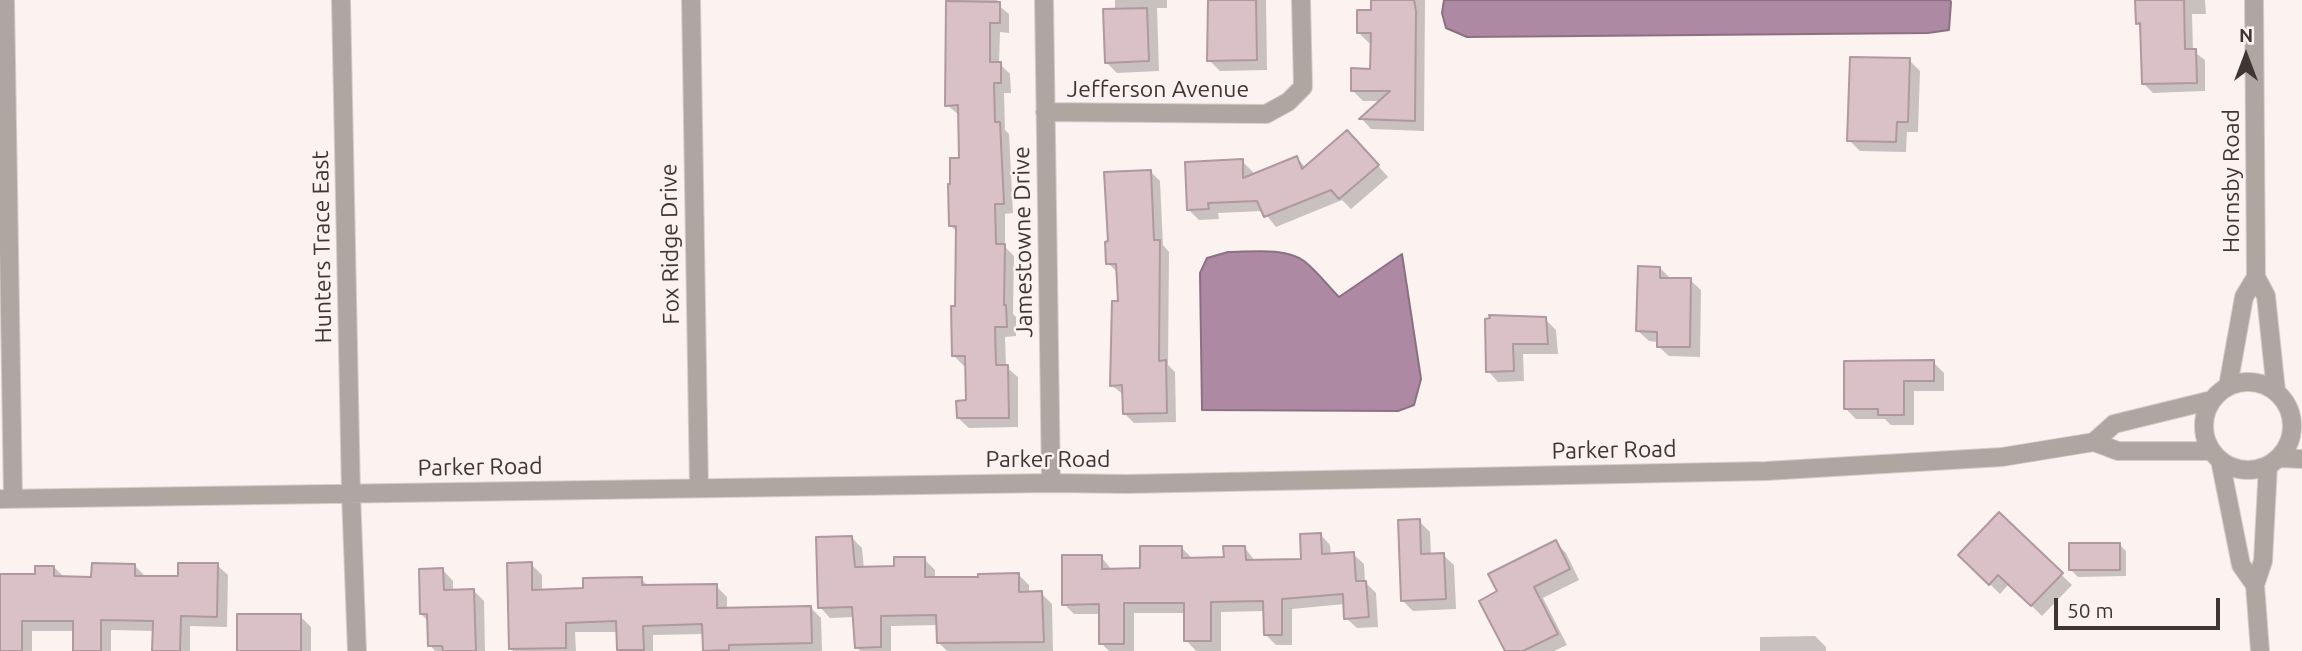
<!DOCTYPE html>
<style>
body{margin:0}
#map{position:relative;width:2302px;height:651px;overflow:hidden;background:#fcf2f0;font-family:Ubuntu,sans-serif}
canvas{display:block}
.north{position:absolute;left:2211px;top:21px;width:70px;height:70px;-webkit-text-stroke:5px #fcf2f0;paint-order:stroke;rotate:0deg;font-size:19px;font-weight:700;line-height:28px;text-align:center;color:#3f3534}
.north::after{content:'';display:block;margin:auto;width:24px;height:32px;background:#3f3534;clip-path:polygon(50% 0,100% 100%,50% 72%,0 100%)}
.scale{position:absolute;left:2054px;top:598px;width:166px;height:32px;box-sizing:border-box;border:4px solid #3f3534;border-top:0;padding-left:9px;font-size:21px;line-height:24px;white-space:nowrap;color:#3f3534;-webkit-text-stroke:5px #fcf2f0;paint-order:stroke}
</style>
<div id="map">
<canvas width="2302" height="651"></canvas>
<div class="north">N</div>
<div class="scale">50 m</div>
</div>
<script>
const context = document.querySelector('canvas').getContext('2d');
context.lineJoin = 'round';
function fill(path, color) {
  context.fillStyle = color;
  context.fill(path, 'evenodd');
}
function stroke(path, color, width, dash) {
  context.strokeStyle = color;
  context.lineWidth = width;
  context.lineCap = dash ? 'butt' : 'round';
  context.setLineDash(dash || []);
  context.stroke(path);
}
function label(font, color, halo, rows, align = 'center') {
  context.font = font + ' Ubuntu,sans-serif';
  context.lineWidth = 5;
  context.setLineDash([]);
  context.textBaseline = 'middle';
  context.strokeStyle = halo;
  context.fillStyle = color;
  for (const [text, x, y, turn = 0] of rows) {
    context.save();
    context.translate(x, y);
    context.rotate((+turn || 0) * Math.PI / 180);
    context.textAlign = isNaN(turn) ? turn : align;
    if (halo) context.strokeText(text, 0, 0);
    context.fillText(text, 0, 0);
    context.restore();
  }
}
const water = new Path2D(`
 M1444,0H1950L1951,2L1949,30L1928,33L1467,37L1446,28L1442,13Z
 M1228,252C1251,252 1284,247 1304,261C1317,271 1328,286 1339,297L1402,254L1421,379L1414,405L1398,411L1202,410L1200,273L1207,258Z`);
const shadow = new Path2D(`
 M948,0H997V4L1009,14V33L1000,32L999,63L1010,74L1011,93H1004L1005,130L1009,134L1013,213L1005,214V247L1014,256L1013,314L1016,317V336L1005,337L1006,367L1018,377V427L969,428L958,418L967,402V366H964L954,356L958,233L950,225L960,159L959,115L947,105Z
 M1115,0H1167V8H1157L1159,71L1117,73L1106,62L1115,11Z
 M1209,0H1266L1267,70L1220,71L1209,60Z
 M1373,0H1425L1424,131L1371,129L1362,119L1382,101H1363L1352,90L1372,71L1373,43H1369L1358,32L1373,12Z
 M2137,0H2205L2206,14H2192L2193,51L2205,60V91L2153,93L2144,84L2142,27L2138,23Z
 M1909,60L1920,71L1918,132H1907L1906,152L1860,151L1849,140Z
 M1357,142L1388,177L1351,209L1342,200L1276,227L1263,211L1218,213L1219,219L1199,220L1188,209L1242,161L1253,172V176L1297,158L1306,168Z
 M1150,171L1160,181L1163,245L1169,252L1168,365L1175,372L1176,422L1134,423L1124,413V395L1111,385L1119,303L1118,273L1108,263Z
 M1660,268L1671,279L1690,280L1701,290L1700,357L1669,356L1658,346V342L1649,341L1638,331Z
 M1545,319L1556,330L1558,354H1523L1524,381L1498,382L1488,371L1487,320Z
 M1933,362L1944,373V391H1914V425H1891L1885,419H1856L1846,409Z
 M1999,515L2072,585L2042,616L2009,584L2000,594L1960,555Z
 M1419,521L1430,532L1431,555H1443L1454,565L1456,609L1413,611L1402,600Z
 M1320,534L1330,545L1331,555L1353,554L1364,564L1365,582L1376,593L1378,627L1357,628L1346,618L1345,604L1292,609V645H1276L1265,634V611L1221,612V651H1196L1186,640L1185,613H1134V651H1109L1101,643V614H1074L1064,604L1101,557L1112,570H1142L1182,548L1192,558L1225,559L1245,548L1255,561H1303Z
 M852,538L862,548L864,569L896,568L924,559L935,570V579L980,578L1018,574L1029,585V594L1041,593L1052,604L1053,651H947L938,642V625L891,626V651H860L857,647L855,617L830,618L820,607Z
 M1555,542L1566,553L1579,580L1543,598L1567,645L1554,651H1507L1499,592Z
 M2119,544L2126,551V576L2078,577L2071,570Z
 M531,564L542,575V591L585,590L641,579L650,587L716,586L727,597V610L810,607L821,618L822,651H706L704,634L653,635V651H620L618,632H575L576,651H513L511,648Z
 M217,565L228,575L227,627L190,626V651H154V631L111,630V651H74L75,631H32V651H0V576L37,575L54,567L65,578L93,579L135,566L145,576L179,578Z
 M443,570L453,581V591H474L484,601L485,651H435L430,645L429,622L421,614Z
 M300,616L311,627V651H238Z
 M1815,636L1826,647V651H1760V637Z`);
const building = new Path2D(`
 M1208,0H1256L1257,60L1207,61Z
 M1371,0H1414L1416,11L1415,121L1359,119L1390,91H1351V68L1370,69L1371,33H1357V10H1371Z
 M2135,0H2184L2185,49H2196L2197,83L2142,84L2140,23L2136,24Z
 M946,1L1000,2V23H990V62H1001V83H994L995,122H1000L1004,204H995L996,244H1005L1004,305H1006L1007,327H995L996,365H1008L1009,418H957L956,401L966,400L965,356H952L951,306H955L956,226H949L948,184H950V158H959L958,105L945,106Z
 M1147,8L1149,61L1105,63L1103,9Z
 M1850,57L1910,58L1908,122H1897L1896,142L1847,141Z
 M1347,130L1379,165L1339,199L1331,190L1264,217L1257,201L1208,203L1209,209L1187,210L1185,162L1243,159V178L1297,156L1302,169Z
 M1151,170L1154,240H1160L1159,361L1166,360L1167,413L1123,414L1122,385L1110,386L1112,301H1118L1116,264H1106L1105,242L1108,241L1104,172Z
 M1638,266L1660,267V278H1691L1690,347H1657V332L1636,331Z
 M1489,315L1546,317L1548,344H1513L1514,371L1486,372L1485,319L1490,318Z
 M1934,360V381H1904V415H1878V409H1844V361Z
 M1999,512L2063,573L2031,606L1998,575L1989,585L1958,555Z
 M1420,519L1421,554L1444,553L1446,599L1401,601L1398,520Z
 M1321,533L1322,554L1354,552L1356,581H1366L1369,617L1344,619L1343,594L1282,599V635H1264L1263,601L1211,602V641H1184V603H1124V644H1099V604L1062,605V555H1102V569L1140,568V546H1182V558L1224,557L1223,546H1245L1246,560L1301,559L1300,534Z
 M852,536L855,567L894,566V557H925V577H978V574L1019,573V592L1042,591L1044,642L937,643L936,615L881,616V647L855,648L852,607L818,608L816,537Z
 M1556,540L1570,569L1534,587L1558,634L1523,651H1505L1479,601L1497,591L1488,574Z
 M2069,543H2120V570H2069Z
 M532,562V590L583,588V578L642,577V585L717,584V608L811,606L812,643L729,645V650L703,651L702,624L643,626L644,650H617L616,621L566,623V648L509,649L507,563Z
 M92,563L135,564V576H178V563H218L217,617L181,616L180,651H152L153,621L101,620V651H73V621H22V651H0V574H35V566H54V576L91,577Z
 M443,568L444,590L474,589L476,651H443L442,646H428L427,614H420L419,569Z
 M237,614H301V651H237Z`);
const minor = new Path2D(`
 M5,0L13,499
 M341,0L351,494L357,651
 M691,0L699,488
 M1044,0L1051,483
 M2254,0L2256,277L2266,296L2276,391
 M1045,112L1266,114L1288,102L1303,87L1301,0
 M2204 426a44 44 0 1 1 88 0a44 44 0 1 1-88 0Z
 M2228,386L2244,297L2256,277
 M2094,442L2114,424L2212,400
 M2279,458L2302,459
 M2220,460L2241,565L2255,585
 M0,499L1051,483L1127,484L1766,471L2002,457L2094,442L2118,451H2212
 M2260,651L2255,585L2263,561L2268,465`);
const streetNames = [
 ["Jefferson Avenue",1158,89],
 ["Hornsby Road",2231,181,-90],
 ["Jamestowne Drive",1023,242,-91],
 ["Fox Ridge Drive",670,244,-91],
 ["Hunters Trace East",322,247,-91],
 ["Parker Road",1614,450,-1],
 ["Parker Road",1048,459],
 ["Parker Road",480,467,-1]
];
fill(water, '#ad89a3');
stroke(water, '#8c7082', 2);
fill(shadow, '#0003');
fill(building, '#d9c1c7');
stroke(building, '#af989e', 2);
stroke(minor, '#d6ccca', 20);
stroke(minor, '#afa5a1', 18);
label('23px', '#3f3534', '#fcf2f0', streetNames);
</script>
